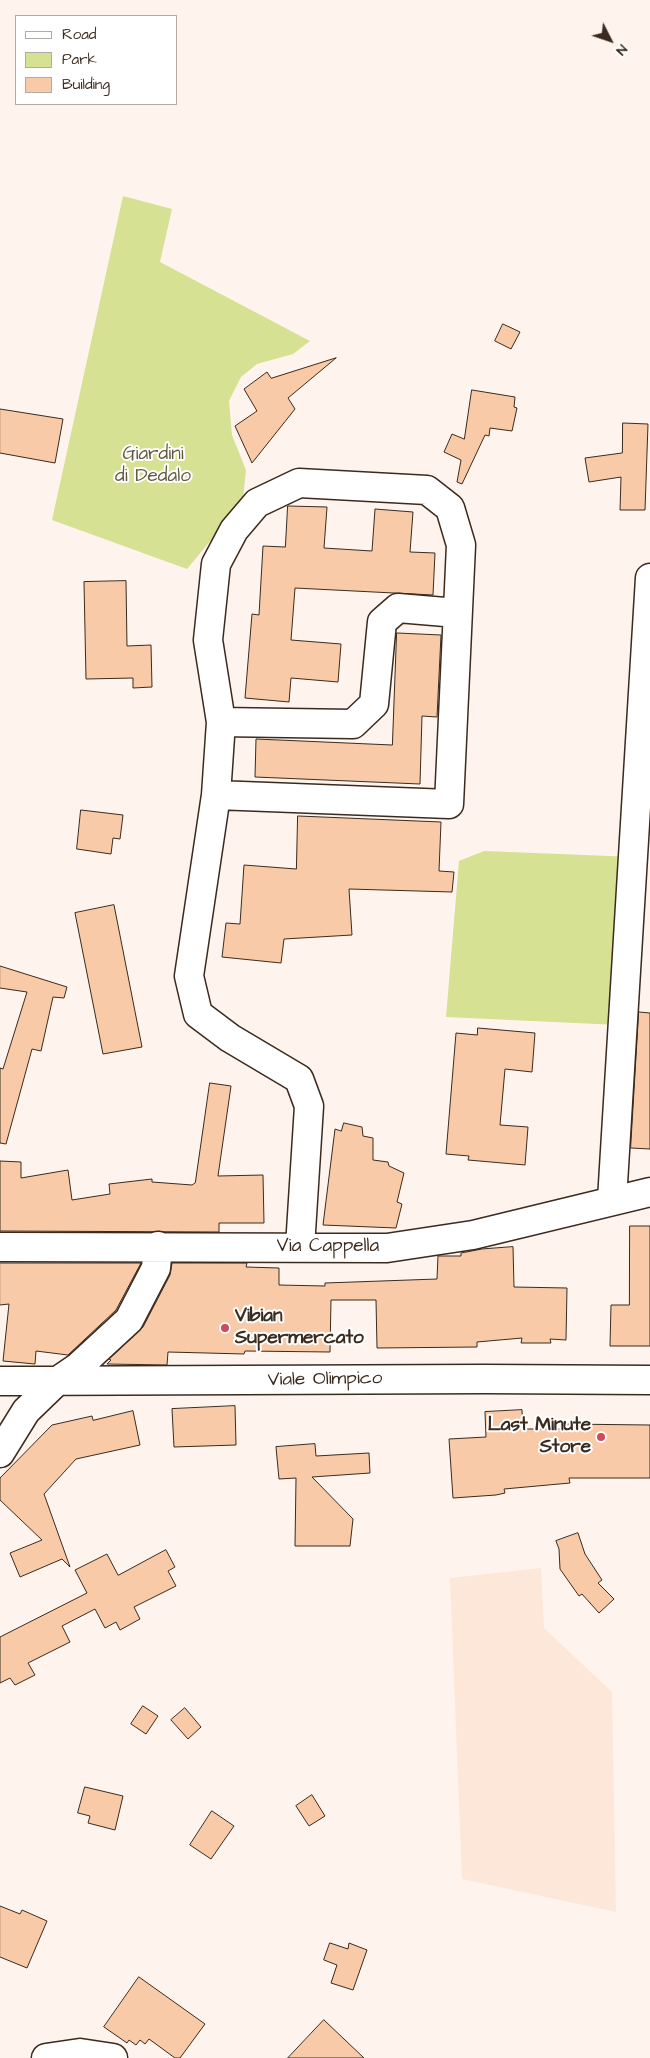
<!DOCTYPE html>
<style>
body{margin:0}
#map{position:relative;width:650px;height:2058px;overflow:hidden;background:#fef4ed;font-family:"Architects Daughter",sans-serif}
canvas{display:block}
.legend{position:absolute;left:15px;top:15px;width:162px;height:90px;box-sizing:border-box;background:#fff;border:1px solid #b1aaa5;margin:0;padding:6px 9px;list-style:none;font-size:15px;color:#3b2a1e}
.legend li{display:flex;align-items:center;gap:10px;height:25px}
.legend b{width:25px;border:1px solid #b1aaa5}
.north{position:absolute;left:585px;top:15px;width:50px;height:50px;-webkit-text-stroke:4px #fff;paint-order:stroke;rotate:131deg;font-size:14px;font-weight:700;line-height:20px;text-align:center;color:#3b2a1e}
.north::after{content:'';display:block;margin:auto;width:18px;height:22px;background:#3b2a1e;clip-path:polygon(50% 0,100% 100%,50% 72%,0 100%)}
</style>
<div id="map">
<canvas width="650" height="2058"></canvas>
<ul class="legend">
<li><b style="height:6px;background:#fff"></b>Road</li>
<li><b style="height:14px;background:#d6e194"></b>Park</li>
<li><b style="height:14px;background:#f8caa7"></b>Building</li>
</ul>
<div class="north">N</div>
</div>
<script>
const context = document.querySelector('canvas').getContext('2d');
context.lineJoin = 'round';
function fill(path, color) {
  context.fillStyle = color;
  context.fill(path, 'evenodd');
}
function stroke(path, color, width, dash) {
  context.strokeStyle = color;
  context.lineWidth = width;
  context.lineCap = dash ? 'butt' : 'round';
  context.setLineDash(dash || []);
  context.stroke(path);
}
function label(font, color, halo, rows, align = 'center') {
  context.font = font + ' "Architects Daughter",sans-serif';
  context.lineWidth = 4;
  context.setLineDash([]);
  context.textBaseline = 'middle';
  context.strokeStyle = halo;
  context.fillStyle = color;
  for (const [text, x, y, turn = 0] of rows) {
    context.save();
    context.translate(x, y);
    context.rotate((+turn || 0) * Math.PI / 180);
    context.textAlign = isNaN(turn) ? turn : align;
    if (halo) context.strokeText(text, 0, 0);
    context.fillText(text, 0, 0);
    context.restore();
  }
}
const built = new Path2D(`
 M541,1568L544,1628L612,1692L616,1912L462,1879L450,1578Z`);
const green = new Path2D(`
 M123,196L172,209L160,262L310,341L293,354L257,364L241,377L229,401L232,435L246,470L243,499L226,522L187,569L52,520Z
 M484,851L635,857L618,1025L446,1017L459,861Z`);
const building = new Path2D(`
 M503,324L520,332L511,349L495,341Z
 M336,358L288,398L295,409L252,463L235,426L257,411L244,389L267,372L271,378Z
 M472,390L515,397L514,407L517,408L512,431L490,428L489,436L485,435L462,484L457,482L461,460L444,452L452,434L464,439Z
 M0,409L63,419L55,463L0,453Z
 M623,423L648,424L645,510H620L621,477L589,482L585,458L622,453Z
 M288,506L327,507L324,548L372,551L375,509L413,512L410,552L435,553L433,595L295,588L291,640L341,644L338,682L291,678L289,702L245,698L252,614L259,615L263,546L285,547Z
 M126,581L127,646L151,645L152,687L133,688V678L86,679L84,582Z
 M397,633L441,635L437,717L422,716L420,784L255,777L256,739L392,745Z
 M81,810L123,815L120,839L113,838L111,854L77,849Z
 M298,816L441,822L439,871L454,872L452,892L349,889L352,935L284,939L281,963L222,957L226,923L240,924L244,865L296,869Z
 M114,905L142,1047L103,1054L75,913Z
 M0,966L67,987L64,998L53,997L41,1051L32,1049L6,1144L0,1143V1068L3,1069L27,992L0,988Z
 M639,1012L650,1013V1149L631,1148Z
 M478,1028L535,1033L532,1072L505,1069L500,1125L528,1127L525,1165L468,1160L469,1156L446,1154L456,1033L477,1035Z
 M210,1083L231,1086L218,1176L263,1175L264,1223H219V1232L0,1231V1161L21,1162V1178L68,1170L72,1200L110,1194L109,1184L152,1179V1182L192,1185L195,1183Z
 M344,1123L362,1127L363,1136L373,1138V1160L388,1162L389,1166L404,1173L397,1202L402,1204L396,1228L323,1225L335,1129L341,1131Z
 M630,1226H650V1346H610L611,1305H629Z
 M513,1247L514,1287L567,1288L566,1340L550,1339L551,1343H521L522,1338L477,1342V1347L377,1348L376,1300H331L330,1352L245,1351L244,1354L168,1352L167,1365L107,1364L111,1360L109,1359L143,1327L170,1275L172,1263H247L246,1267L279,1268V1285L325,1286V1283L437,1279L438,1256H461V1253L482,1249Z
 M0,1263H141L116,1310L68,1355L36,1351L35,1364L3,1361L9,1304L0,1305Z
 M235,1406L236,1445L174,1447L172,1409Z
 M522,1410L523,1429H564V1424L650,1425V1478H569L570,1483L504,1489L505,1493L496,1495L453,1498L449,1439L486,1437L485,1412Z
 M133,1411L140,1445L76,1459L44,1494L70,1567L62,1559L20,1577L10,1553L42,1540L0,1500V1478L52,1425L92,1416L93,1420Z
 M315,1444L316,1456L369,1453L370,1473L312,1477L353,1519L350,1546H295L296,1478L279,1479L276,1447Z
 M578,1533L585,1554L602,1580L598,1583L614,1599L599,1613L582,1594L579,1596L560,1569L559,1549L556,1541Z
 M166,1550L175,1567L168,1571L176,1586L134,1607L140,1619L120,1630L116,1622L105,1628L95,1609L62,1626L70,1642L28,1663L35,1675L15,1685L10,1678L0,1683V1637L87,1593L75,1570L107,1554L118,1575Z
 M143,1706L158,1716L146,1734L131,1724Z
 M185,1708L201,1727L188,1739L171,1720Z
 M85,1787L123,1796L115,1830L88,1823L90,1816L78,1813Z
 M312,1795L325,1816L309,1826L296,1806Z
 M212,1811L234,1826L211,1859L190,1845Z
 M0,1906L20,1914L22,1910L47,1921L27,1968L0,1957Z
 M330,1943L348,1949L349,1943L367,1950L353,1990L331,1983L337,1965L324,1960Z
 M139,1977L205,2024L180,2058H175L149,2039L145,2044L140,2040L136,2045L129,2040L127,2043L104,2027Z
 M324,2020L364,2058H288Z`);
const minor = new Path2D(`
 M221,722L353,724L374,704L382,622L398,608L457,613
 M216,795L449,804L461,545L450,508L427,490L299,483L257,503L234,530L216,564L208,640L221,722L216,795L189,976L198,1014L230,1038L299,1079L309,1106L300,1247
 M612,1200L650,578
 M0,1247L387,1248L473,1235L650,1192
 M0,1381L484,1379L650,1380
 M0,1453L26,1411L56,1382L78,1367L129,1320L156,1268L158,1246
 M46,2058L80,2053L113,2058`);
const markers = [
 [225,1328,5,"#d1495b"],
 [601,1437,5,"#d1495b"]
];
const parkNames = [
 ["Giardini",153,455],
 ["di Dedalo",153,477]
];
const streetNames = [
 ["Via Cappella",328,1247],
 ["Viale Olimpico",325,1380,-1]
];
const poiNames = [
 ["Vibian",235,1317],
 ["Supermercato",235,1339],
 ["Last Minute",591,1426,"right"],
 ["Store",591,1448,"right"]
];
fill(built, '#fce7d8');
fill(green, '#d6e194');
fill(building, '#f8caa7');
stroke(building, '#3b2a1e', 1);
stroke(minor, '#3b2a1e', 31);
stroke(minor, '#fff', 28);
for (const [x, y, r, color] of markers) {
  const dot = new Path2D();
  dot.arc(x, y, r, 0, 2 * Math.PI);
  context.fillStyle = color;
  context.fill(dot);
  stroke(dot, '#fff', 2);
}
label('19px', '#62583c', '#fff', parkNames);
label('19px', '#3b2a1e', '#fff', streetNames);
label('bold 19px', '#3b2a1e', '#fff', poiNames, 'left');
</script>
